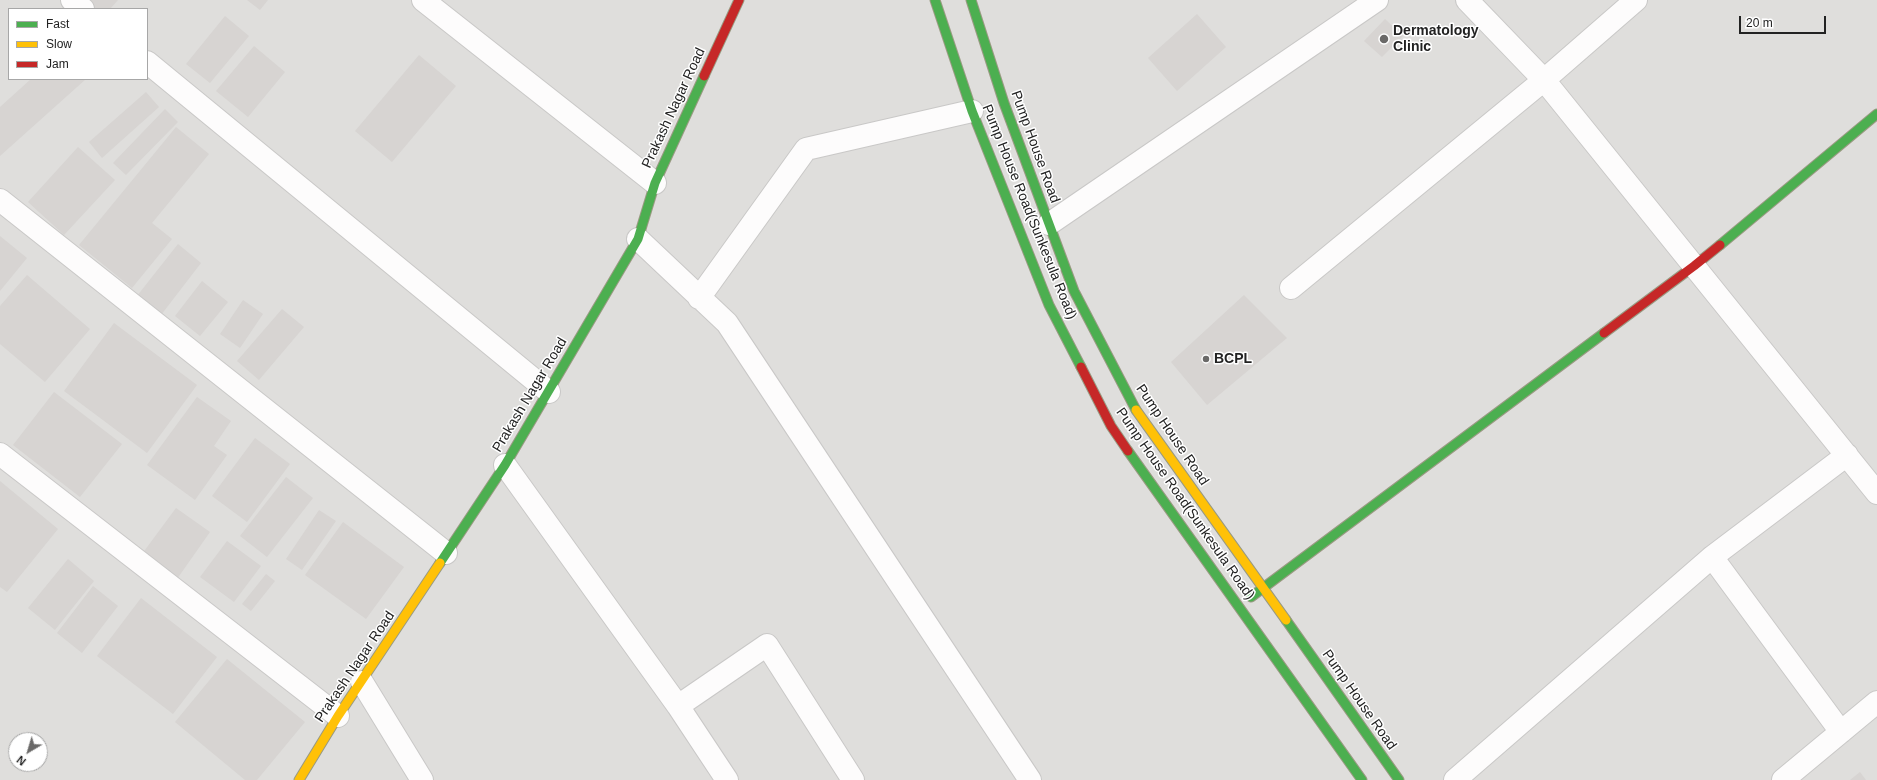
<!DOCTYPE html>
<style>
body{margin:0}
#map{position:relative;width:1877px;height:780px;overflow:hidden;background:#f0eeeb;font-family:Arial,sans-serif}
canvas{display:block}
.legend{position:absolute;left:8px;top:8px;width:140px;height:72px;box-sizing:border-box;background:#fff;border:1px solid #a7a7a7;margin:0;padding:5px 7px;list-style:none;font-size:12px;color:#222}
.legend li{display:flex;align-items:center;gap:8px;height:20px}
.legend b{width:20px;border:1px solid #a7a7a7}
.north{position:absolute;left:8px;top:732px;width:40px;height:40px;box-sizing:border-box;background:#fff;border:1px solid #a7a7a7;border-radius:50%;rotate:218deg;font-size:11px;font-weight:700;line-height:16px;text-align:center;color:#222}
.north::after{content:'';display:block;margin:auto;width:14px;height:18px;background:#6a6968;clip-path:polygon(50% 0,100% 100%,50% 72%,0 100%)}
.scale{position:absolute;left:1739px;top:16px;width:87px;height:18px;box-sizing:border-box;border:2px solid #222;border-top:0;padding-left:5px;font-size:12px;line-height:14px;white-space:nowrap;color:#222;-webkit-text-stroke:3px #fff;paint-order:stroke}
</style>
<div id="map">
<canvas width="1877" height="780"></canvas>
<ul class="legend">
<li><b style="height:5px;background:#4caf50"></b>Fast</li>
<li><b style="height:5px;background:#ffc107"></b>Slow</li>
<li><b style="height:5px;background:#c62828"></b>Jam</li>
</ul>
<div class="north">N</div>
<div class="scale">20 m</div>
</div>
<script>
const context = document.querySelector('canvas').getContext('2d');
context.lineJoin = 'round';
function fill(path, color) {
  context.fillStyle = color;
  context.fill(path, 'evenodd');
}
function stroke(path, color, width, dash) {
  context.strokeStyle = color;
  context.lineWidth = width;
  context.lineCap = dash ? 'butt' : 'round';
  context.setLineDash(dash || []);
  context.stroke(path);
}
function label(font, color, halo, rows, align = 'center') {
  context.font = font + ' Arial,sans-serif';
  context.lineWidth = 3;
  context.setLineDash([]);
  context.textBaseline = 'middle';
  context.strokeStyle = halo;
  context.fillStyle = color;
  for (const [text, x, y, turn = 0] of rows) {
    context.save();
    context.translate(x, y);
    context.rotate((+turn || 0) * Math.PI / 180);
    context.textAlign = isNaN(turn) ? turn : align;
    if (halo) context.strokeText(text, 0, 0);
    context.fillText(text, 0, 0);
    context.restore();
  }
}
const residential = new Path2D(`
 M0,0H1877V780H0ZM9,9H147V79H9ZM16,740H40V764H16Z`);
const building = new Path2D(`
 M82,0H118L110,9H92Z
 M247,0H268L260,10Z
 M1197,14L1226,47L1177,91L1148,58Z
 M225,16L249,36L210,83L186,64Z
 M1385,19L1403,36L1382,57L1364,41Z
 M254,46L285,72L248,117L216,91Z
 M419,55L456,86L392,162L355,131Z
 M31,79H86L0,156V107Z
 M146,92L159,107L102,158L89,142Z
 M165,109L178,122L126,175L113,163Z
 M176,127L209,154L152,223L172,239L132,288L79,245Z
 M78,147L115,180L64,235L28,202Z
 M0,236L27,258L0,291Z
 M178,244L201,263L161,315L137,296Z
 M27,275L90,329L45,382L0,344V306Z
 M202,281L228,302L200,336L175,316Z
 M1244,295L1287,338L1207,405L1171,362Z
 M243,300L263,314L240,348L220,334Z
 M282,309L304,327L259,380L237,361Z
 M114,323L197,385L147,453L64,391Z
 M54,392L122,444L80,497L13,445Z
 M197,397L231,421L214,446L227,455L195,500L147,465Z
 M255,438L290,464L247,522L212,496Z
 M286,477L313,498L267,557L240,536Z
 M0,481L58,529L7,592L0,587Z
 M176,508L210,532L177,579L142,554Z
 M319,510L336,521L302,570L286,559Z
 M343,522L404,567L366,619L305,575Z
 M227,541L261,566L234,602L200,577Z
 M68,559L94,581L55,630L28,608Z
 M266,574L275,581L251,611L242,604Z
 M93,586L118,606L82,653L57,633Z
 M141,598L217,657L173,714L97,656Z
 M227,659L305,722L257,780H245L175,722Z
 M1860,772L1866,780H1850Z`);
const street = new Path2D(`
 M72,0L83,9
 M423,0L655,183
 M1467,0L1544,80L1877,493
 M147,62L549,392
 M0,200L446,553
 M1049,224L1377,0
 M638,239L727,323L1030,780
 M1291,288L1544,80L1636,0
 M699,298L806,149L972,111
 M0,454L338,716
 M505,465L678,706L727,780
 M1712,557L1841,732
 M362,682L422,780
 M678,706L767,645L853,780
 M1455,780L1712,557L1847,455
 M1783,780L1877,702`);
const fast = new Path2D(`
 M935,0L972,111L1049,305L1081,367
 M971,0L1004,103L1074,291L1136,410
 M1720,245L1877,114
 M1128,451L1362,780
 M440,563L505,465L638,239L655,183L704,76
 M1251,597L1604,333
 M1286,620L1399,780`);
const slow = new Path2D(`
 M1136,410L1286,620
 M299,780L338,716L440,563`);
const jam = new Path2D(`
 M704,76L739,0
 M1604,333L1694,266L1720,245
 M1081,367L1111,426L1128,451`);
const markers = [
 [1384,39,5,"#6a6968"],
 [1206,359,4,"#6a6968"]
];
const poiNames = [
 ["Dermatology",1393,31],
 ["Clinic",1393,47],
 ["BCPL",1214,359]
];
const streetNames = [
 ["Prakash Nagar Road",674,108,-65],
 ["Pump House Road",1035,147,70],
 ["Pump House Road(Sunkesula Road)",1029,212,68],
 ["Prakash Nagar Road",530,395,-59],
 ["Pump House Road",1172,435,56],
 ["Pump House Road(Sunkesula Road)",1185,504,55],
 ["Prakash Nagar Road",355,667,-56],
 ["Pump House Road",1359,700,55]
];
fill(residential, '#dfdedc');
fill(building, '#d7d4d2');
stroke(street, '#c9c8c7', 24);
stroke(fast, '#999a82', 11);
stroke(slow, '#999a82', 11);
stroke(jam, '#999a82', 11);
stroke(street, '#fdfcfc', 22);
stroke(fast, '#4caf50', 9);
stroke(slow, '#ffc107', 9);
stroke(jam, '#c62828', 9);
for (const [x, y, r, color] of markers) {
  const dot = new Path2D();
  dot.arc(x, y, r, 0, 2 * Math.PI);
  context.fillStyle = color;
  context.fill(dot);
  stroke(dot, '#fff', 1.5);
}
label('bold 14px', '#222', '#fff', poiNames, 'left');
label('14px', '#222', '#fff', streetNames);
</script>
